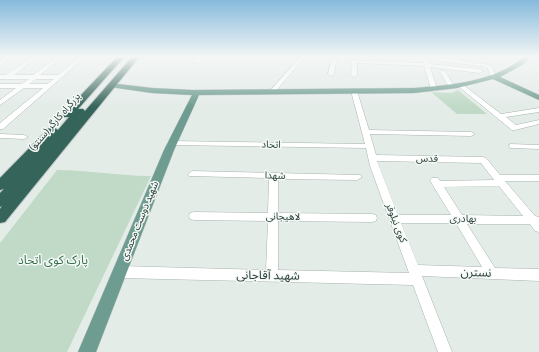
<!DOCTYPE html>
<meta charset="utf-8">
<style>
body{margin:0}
canvas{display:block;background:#e4ece8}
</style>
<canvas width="539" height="352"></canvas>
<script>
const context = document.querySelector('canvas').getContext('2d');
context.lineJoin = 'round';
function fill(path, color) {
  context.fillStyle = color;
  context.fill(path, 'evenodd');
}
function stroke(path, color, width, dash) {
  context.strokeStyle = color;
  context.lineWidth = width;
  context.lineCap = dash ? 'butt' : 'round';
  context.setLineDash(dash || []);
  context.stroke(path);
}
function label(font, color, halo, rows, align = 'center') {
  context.font = font + ' "Archivo Narrow","Noto Sans Arabic",sans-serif';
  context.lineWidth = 3;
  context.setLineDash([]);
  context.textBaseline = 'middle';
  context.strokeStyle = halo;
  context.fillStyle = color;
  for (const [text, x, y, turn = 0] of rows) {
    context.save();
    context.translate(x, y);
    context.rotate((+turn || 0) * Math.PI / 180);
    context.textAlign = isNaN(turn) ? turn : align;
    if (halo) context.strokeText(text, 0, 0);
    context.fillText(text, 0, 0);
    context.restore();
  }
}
const green = new Path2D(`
 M458,90L487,114H457L431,92L451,93Z
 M57,170C88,170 119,176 151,176L67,352H0V243Z`);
const minor = new Path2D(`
 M5,57H11L0,65V61Z
 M32,57H38L14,75H33L57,57H63L40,75H58L79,57H85L3,129H0V123L43,88H24L0,105V100L16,88H0V84H21L29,79H0V75H6ZM36,79H54L47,84H29Z
 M198,57L205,58L197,63H193V61Z
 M300,57H305L274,93H270V91Z
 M332,57H337L334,74L331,76L328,74Z
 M422,57H427L429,64L480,69L483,71L480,73L430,67L437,89L434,91L431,89L424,66L357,63V75L354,77L351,75L352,60L423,63Z
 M436,57L491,65L496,76L491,77L487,67L434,60V58Z
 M441,71H445L454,86L453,87H449L440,72Z
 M458,84H462L501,114L539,108V112L506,117L516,125L539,120V124L515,130H512L458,86Z
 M354,89L357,91L369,130L471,132L475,134L471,136L370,134L376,155L483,157L486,158L500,175H539V181H505L535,216L539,217V232L535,231L530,224H467L495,268L539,269V281L422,276L452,352H438L413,285L120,278L116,276L114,272L116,268L120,266L266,270L268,221L194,220L190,219L189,216L190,213L194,212L268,213L269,178L189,176L188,174L192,171L360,175L362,177L357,180L278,179V213L372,214L376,215L377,218L376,221L372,222L278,221V270L409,273L370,166L366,148L172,145L168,143L172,141L365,144L351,91ZM377,161L481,163L494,180L440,181L438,178H432L430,180L432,184L451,215H398ZM499,186L523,216L462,215L444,187ZM401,223H456L482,267L418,265Z
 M0,134L24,135L28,137L24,139L0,138Z
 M510,144L539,145V149L513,148H510L509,146Z`);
const major = new Path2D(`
 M524,57H531L522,65L500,77L539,95V100L493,79L457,88L414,93L199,95L174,150L96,352H78L164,150L192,95L152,93L110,87V83L152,88L193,90L414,88C451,85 494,82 524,57Z`);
const highway = new Path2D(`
 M117,57H124L78,109H83L85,111L72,126L132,57H139L5,222L0,223V209L2,206L0,207V193L4,189L0,190V178L49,128L53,127L58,130L69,117H64L62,115L64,113Z`);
const streetNames = [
 ["بزرگراه کارگر (سنتو)",55,122,-49],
 ["اتحاد",271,145,1],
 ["قدس",427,159,1],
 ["شهدا",275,176,1],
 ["لاهیجانی",283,217,1],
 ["بهادری",463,219,1],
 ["شهید دوست محمدی",140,221,-68],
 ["کوی نیلوفر",396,223,69]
];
const nearParknames = [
 ["پارک کوی اتحاد",53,261]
];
const nearStreetnames = [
 ["نسترن",476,273,2],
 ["شهید آقاجانی",268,276,1]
];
fill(green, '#c0dac7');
stroke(minor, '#a7b3af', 1);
stroke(major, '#c2c8c6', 1);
stroke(highway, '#c2c8c6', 2);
fill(minor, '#fff');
fill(major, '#6e9c90');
fill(highway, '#35645a');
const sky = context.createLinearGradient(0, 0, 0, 107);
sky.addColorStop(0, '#86badc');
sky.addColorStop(0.53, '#f3f6f5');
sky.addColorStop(1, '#f3f6f500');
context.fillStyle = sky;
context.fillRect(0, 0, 539, 107);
label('10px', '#263b35', '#f4f9f6', streetNames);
label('12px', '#356d4a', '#f4f9f6', nearParknames);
label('12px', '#263b35', '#f4f9f6', nearStreetnames);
</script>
